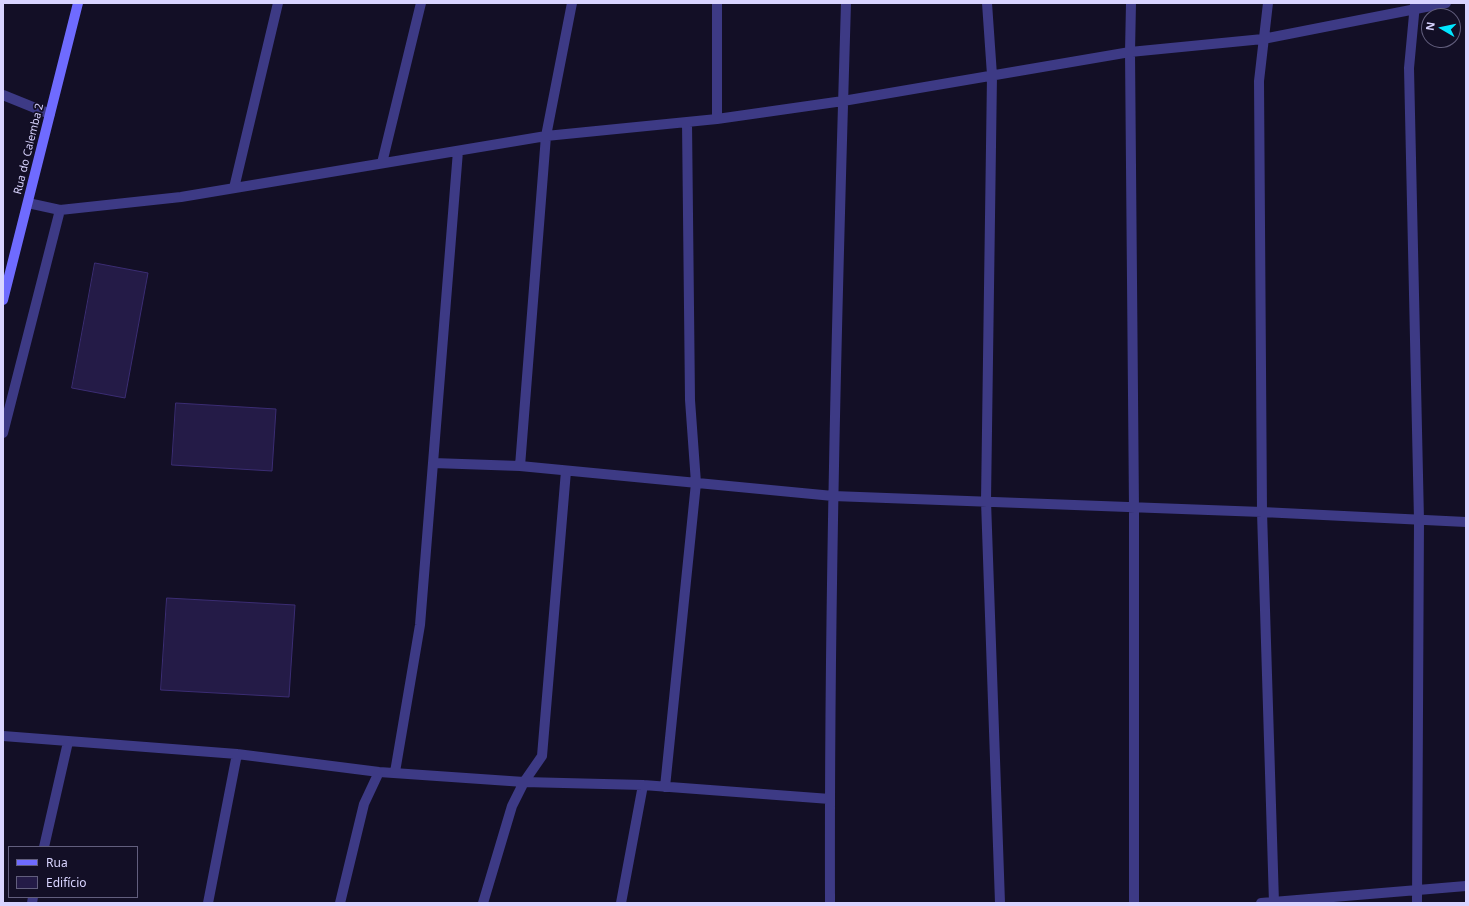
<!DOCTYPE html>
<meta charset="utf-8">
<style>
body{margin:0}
#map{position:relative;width:1469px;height:906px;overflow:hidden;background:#130f26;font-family:"Noto Sans",sans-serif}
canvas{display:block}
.frame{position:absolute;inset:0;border:4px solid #d9d4ff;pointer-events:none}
.legend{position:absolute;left:8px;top:846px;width:130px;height:52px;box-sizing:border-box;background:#130f26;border:1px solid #625e7d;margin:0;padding:5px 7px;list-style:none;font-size:12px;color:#d9d4ff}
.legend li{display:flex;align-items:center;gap:8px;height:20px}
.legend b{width:20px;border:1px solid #625e7d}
.north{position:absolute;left:1421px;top:8px;width:40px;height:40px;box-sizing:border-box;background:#130f26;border:1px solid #625e7d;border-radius:50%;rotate:279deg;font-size:11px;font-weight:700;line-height:16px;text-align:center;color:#d9d4ff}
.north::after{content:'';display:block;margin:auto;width:14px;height:18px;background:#00e5ff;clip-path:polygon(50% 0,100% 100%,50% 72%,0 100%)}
</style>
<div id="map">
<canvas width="1469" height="906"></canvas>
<div class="frame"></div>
<ul class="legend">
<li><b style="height:5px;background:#6f6bff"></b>Rua</li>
<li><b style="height:11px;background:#241b47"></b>Edifício</li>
</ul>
<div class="north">N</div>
</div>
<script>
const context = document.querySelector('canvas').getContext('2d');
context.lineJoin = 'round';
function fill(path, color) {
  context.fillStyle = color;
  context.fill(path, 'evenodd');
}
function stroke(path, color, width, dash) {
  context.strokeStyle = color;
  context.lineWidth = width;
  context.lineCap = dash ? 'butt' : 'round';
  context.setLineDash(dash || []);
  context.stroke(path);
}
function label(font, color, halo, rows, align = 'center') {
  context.font = font + ' "Noto Sans",sans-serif';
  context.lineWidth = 3.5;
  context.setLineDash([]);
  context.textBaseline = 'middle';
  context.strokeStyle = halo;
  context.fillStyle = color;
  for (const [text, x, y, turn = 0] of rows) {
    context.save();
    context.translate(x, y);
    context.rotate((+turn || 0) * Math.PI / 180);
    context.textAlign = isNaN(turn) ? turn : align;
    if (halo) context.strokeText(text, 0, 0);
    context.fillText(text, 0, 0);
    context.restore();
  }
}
const building = new Path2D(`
 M95,263L148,273L125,398L72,388Z
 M176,403L276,409L272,471L172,465Z
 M167,598L295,605L289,697L161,690Z`);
const minor = new Path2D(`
 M987,3L992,75L986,501L1000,903
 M1131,3L1130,52L1134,509V903
 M1268,3L1259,81L1262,512L1274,903
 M1415,4L1409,68L1419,520L1417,903
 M3,95L50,114
 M717,119V3
 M382,163L421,3
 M234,188L278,3
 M28,203L60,210L181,197L546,136L717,119L843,101L1130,52L1263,39L1446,3
 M3,433L60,210
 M433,463L520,466L833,496L1262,512L1466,522
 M520,466L546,136L572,3
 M3,736L237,754L379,772L524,782L643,785L830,799
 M395,772L420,625L458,151
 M665,787L696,483L690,400L687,122
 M44,847L68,742
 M32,903L33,897
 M208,903L237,754
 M340,903L364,804L379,772
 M483,903L512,806L524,782L542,756L566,471
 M621,903L643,785
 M830,903C829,603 837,303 846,3
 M1261,903L1466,886`);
const secondary = new Path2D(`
 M3,300L78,3`);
const streetNames = [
 ["Rua do Calemba 2",29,149,-76]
];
fill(building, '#241b47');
stroke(building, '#3b2d73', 1);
stroke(minor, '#3d3a85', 10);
stroke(secondary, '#6f6bff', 10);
label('11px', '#d9d4ff', '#130f26', streetNames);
</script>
